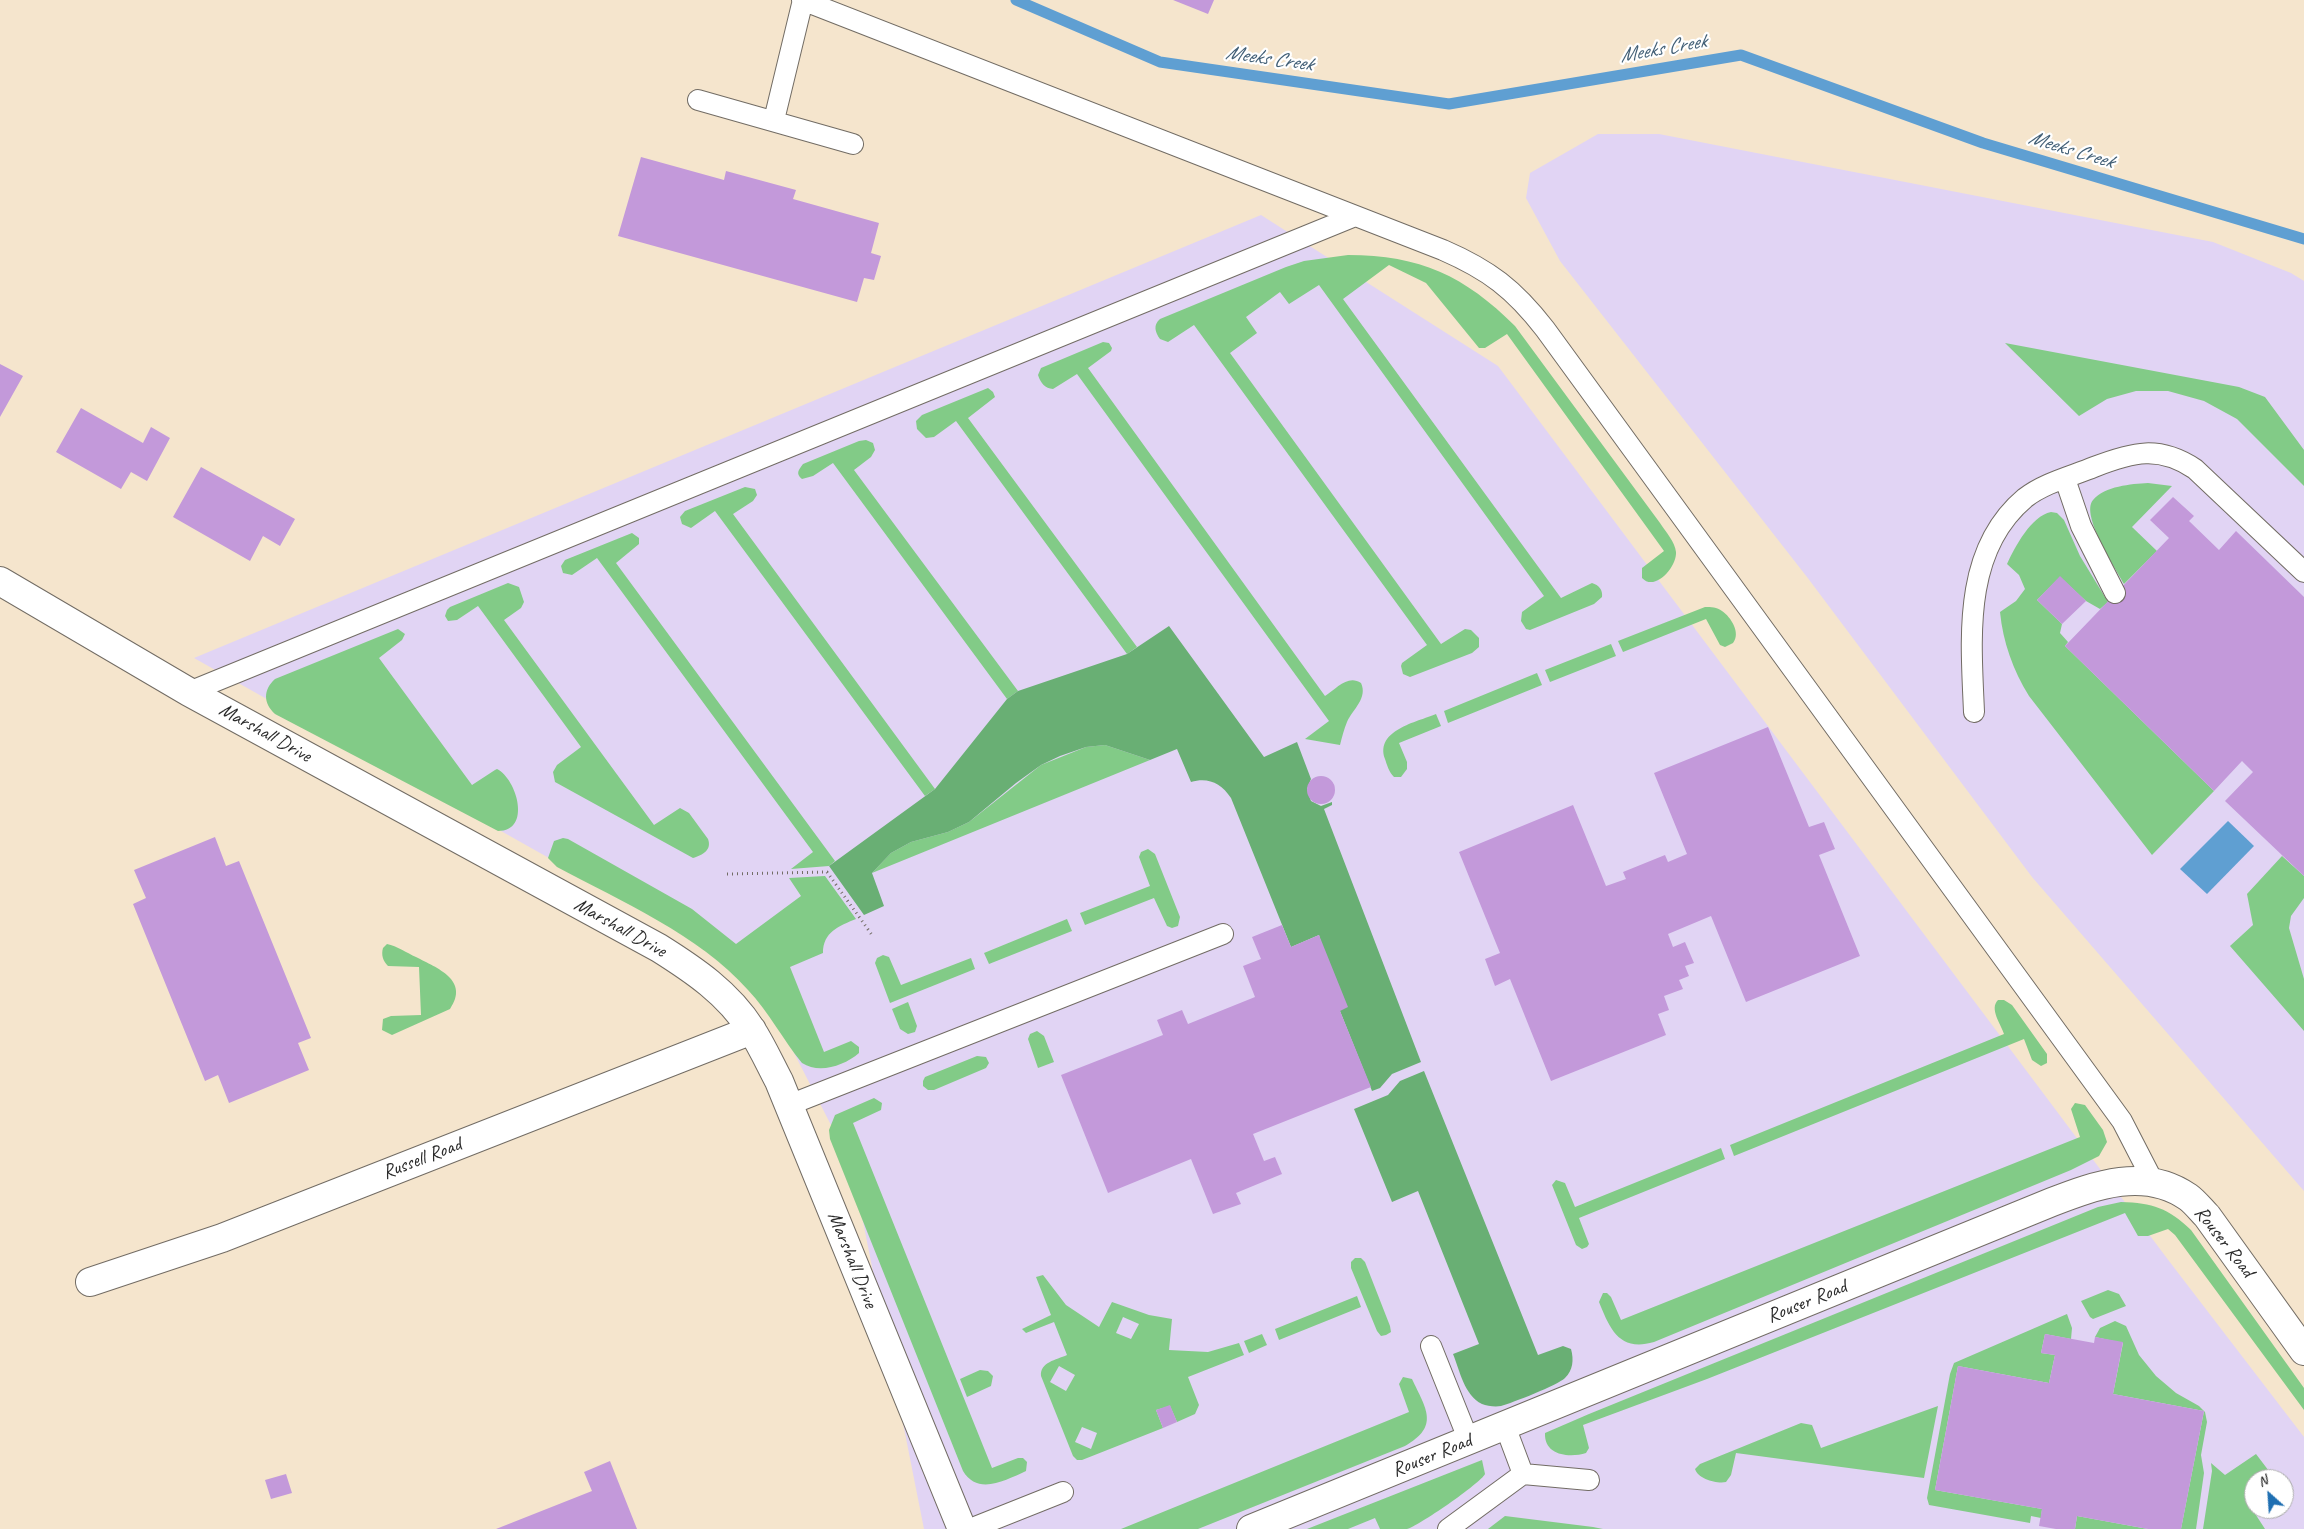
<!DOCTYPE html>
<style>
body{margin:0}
#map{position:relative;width:2304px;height:1529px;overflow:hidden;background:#f5e5cd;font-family:Caveat,sans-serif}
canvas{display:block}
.north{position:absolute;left:2244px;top:1469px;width:50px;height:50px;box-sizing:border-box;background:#fff;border:1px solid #aaa;border-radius:50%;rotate:334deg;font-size:14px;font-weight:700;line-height:20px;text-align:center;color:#2b2b2b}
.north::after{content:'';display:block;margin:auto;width:18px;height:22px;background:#1f6fb2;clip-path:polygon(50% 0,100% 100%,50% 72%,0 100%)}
</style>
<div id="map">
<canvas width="2304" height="1529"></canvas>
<div class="north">N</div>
</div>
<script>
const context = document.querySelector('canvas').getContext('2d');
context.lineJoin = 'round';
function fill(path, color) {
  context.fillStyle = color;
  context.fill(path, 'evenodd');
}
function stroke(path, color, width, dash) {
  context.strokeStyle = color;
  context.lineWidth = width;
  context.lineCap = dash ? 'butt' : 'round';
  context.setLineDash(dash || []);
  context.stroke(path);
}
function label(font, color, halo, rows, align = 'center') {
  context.font = font + ' Caveat,sans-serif';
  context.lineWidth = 4.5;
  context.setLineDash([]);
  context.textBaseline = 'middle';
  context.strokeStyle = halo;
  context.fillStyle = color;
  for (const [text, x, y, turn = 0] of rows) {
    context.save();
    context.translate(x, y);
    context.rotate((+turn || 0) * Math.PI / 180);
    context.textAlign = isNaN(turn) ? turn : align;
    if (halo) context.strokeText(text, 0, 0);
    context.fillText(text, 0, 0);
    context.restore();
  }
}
const built = new Path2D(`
 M1598,134H1659L2213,242L2291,273L2304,281V1191L2032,877L1807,577L1560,261L1526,198L1530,173Z
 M1261,215L1498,366L2169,1261L2304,1437V1529H924L852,1166L753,973L194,658ZM2254,1479H2284V1509H2254Z`);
const green = new Path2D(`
 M1348,255C1420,255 1465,276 1515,326L1660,523C1666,532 1675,542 1676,552C1677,567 1655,592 1642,578V568L1664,551L1507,334L1485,348H1479L1426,283L1389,265L1343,299L1561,598L1592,583C1599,585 1603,590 1602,597L1594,604L1530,630L1526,629L1521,621L1522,612L1544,596L1319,285L1289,304L1280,292L1246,317L1257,333L1230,353L1441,644L1465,629L1471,630L1479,638V647L1472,653L1410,677L1403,674L1401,666L1402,663L1427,645L1194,325L1168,342L1160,339C1155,332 1153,325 1160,319L1286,267L1304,261Z
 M1103,342L1109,343L1112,348L1111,351L1088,368L1325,696C1336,689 1348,674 1361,683C1368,698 1353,709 1347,722C1344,729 1342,737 1340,745L1305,739L1329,721L1077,374L1053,389C1045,388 1041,384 1038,375L1041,368Z
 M2005,343L2239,387L2265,397L2304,450V486L2237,419L2204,401L2168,391H2136L2107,399L2079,416Z
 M988,388L993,392L995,397L968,418L1137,647L1127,654L956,421L934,437L926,438L917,429L916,421L922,415Z
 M866,440L873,443L875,450L871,457L854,470L1018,691L1007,699L833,463L813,476L802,479C795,473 799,470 803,464L859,441Z
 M2148,483L2172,486L2132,527L2157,551L2124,584C2116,569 2080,515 2093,500C2105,486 2131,484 2148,483Z
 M745,487L755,489L757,495L753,501L733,514L935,789L925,796L715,511L691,528L682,524L680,517L685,511Z
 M2051,512L2057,513L2064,520L2080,556L2108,602L2100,609L2086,601L2060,577L2037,600L2062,624L2060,633L2068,642L2065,646L2214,791L2152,855L2029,696C2013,670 2003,642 2000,612L2016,601L2025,589L2019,575L2007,564C2015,547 2031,516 2051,512Z
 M632,533L639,538V544L616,563L835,861L829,866L791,869L813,852L597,558L572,575L563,573L561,566L565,560Z
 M508,583L519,587L524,602L521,608L504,620L654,825L680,808L689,813L708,839C712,850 703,855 693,858L555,782L553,772L557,765L581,747L478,606L457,620L448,621L445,616L447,610L450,607Z
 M1705,607C1711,607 1717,607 1722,611C1731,617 1741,633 1733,643L1725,647L1720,645L1706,619L1623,652L1618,641Z
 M398,629L405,634L402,640L379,658L472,785L495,770L497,769C517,779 532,831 498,831L275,714C263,703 263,690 275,679Z
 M1611,644L1616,656L1550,682L1545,670Z
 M1537,673L1542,685L1448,723L1444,711Z
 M1436,714L1441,726L1399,743L1407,762V769L1401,777H1394C1389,772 1387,765 1385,759C1375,730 1417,722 1436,714Z
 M1105,745L1150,760L872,873L891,853L911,842L948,832L969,822L1041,765L1086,747Z
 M563,838L568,839L692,909L736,944L801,896L789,878L825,876L856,919C839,926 823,932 823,953L790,967L824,1052L851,1041L859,1047V1053C844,1066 819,1074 802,1063C783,1040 769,1012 748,990C698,934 622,902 557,867L548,858L554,841Z
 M1148,849L1155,854L1180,917L1178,926L1172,928L1167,926L1154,898L1085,925L1080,913L1150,886L1139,857L1141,852Z
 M2282,856L2304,876V898L2291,916L2289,928L2304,979V1031L2230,946L2253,925L2247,894Z
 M1067,919L1072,931L989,964L984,953Z
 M387,944C397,946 407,953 416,957C437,968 470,980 450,1009L392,1035L382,1030L383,1019L391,1016L421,1015L419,967L388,966C383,961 381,955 383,948Z
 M883,955L889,957L901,985L971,958L975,969L890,1003L875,963L877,958Z
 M1998,1000H2004L2012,1005L2047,1054V1063L2041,1066L2032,1060L2024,1039L1734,1156L1730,1145L2004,1034C2001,1024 1989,1009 1998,1000Z
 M908,1002L917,1026L915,1032L908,1034L900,1029L892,1009Z
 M1037,1031L1044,1036L1054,1062L1038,1068L1028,1039L1030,1034Z
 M977,1056L986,1057L989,1063L986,1068L934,1090H928L923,1086V1081L925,1077Z
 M874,1098L882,1103L881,1110L853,1123L992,1468L1018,1458H1023L1027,1462L1026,1471C1006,1480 978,1496 963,1471L830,1139L829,1130L835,1115Z
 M2075,1103L2085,1105L2103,1130L2107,1142L2099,1156L2071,1170L1654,1342C1619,1352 1610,1329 1599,1302L1603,1293H1607L1611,1297L1621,1320L2080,1137L2071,1109Z
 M1721,1148L1725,1159L1579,1218L1589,1244L1587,1247L1582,1249L1576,1245L1552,1185L1556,1180L1565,1183L1575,1207Z
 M2121,1202C2153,1203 2168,1208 2191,1230L2304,1388V1410L2175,1235L2168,1229L2148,1236H2138L2125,1213L1707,1379L1583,1425L1589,1448L1586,1453C1570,1458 1544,1456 1545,1433L1589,1414L2098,1207Z
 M1355,1258H1361L1365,1262L1390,1326L1391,1332L1386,1335L1381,1336L1377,1331L1351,1268V1262Z
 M1043,1275L1066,1305L1099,1327L1112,1302L1149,1315L1172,1319L1169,1350L1208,1352L1239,1343L1244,1355L1188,1377L1199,1405L1195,1414L1177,1422L1170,1406L1156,1410L1163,1428L1082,1460H1077L1073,1456L1041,1376C1040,1362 1056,1360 1067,1355L1054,1322L1026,1333L1022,1329L1051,1315L1036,1277ZM1123,1317L1139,1324L1131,1339L1116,1333ZM1059,1366L1075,1375L1066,1391L1050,1382ZM1082,1427L1097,1433L1091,1449L1075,1442Z
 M2108,1290L2119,1294L2126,1306L2093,1319L2090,1317L2081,1301Z
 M1357,1296L1361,1307L1279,1340L1275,1329Z
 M2067,1314L2072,1328L2071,1339L2045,1334L2041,1353L2055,1355L2049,1383L1958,1366L1935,1490L2042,1509L2041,1518L2031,1516L2030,1523L1929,1505L1927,1498L1950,1374L1954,1363Z
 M2115,1321L2126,1326L2139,1355L2156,1376L2176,1393L2199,1406L2205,1412L2207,1422L2201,1455L2204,1473L2196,1529H2181L2204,1411L2113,1394L2123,1343L2095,1337L2100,1328Z
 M1262,1334L1267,1345L1249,1353L1244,1341Z
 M980,1370L988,1371L993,1376L991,1386L967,1397L960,1379Z
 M1403,1377L1412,1379C1426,1409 1440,1426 1405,1446L1198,1529H1121L1409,1412L1399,1384Z
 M1938,1406L1924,1478L1736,1453L1731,1475L1726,1482C1717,1484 1698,1479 1695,1469L1700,1464L1801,1423L1812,1425L1821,1448Z
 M2256,1454L2275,1479H2254V1509H2258L2254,1512L2265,1529H2203L2212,1471L2211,1463L2225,1475Z
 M1482,1460L1485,1474C1481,1483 1417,1527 1407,1529C1398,1529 1388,1529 1380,1529L1375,1518L1348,1529H1307Z
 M1505,1516L1593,1527L1603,1529H1488Z
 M2077,1516L2148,1529H2075Z`);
const forest = new Path2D(`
 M1169,626L1264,757L1297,742L1311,779L1307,789L1311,801L1321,806L1332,802V805L1324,809L1421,1062L1392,1074L1380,1088L1372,1091L1340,1011L1319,935L1291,947L1231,798C1221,783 1208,777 1191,782L1177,749L1150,760L1105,745L1086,747L1060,756L1041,765L1016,783L969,822L948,832L911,842L891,853L872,873L884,906L864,915L829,866L935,789L1007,699L1018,691L1127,654Z
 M1424,1071L1538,1355L1563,1346L1571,1349C1574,1360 1573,1370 1565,1378C1558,1385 1512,1403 1501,1406C1495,1407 1487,1406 1482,1404C1464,1395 1460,1371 1453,1354L1479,1344L1418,1191L1392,1202L1354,1109L1388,1095L1400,1081Z`);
const water = new Path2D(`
 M2228,821L2254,846L2207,894L2180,869Z`);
const stream = new Path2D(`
 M1016,0L1160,62L1449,104L1741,55L1983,143L2304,239`);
const building = new Path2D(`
 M1173,0H1214L1208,14Z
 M641,157L724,180L726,171L796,190L793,199L879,223L871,253L881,256L874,280L864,278L857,302L618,236Z
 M0,364L23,376L0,417Z
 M81,408L143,443L151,427L170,438L147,481L131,472L121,489L56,452Z
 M201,467L295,519L280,546L263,536L250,561L173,517Z
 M2173,497L2194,516L2189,521L2219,550L2236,531L2304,597V876L2225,801L2253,772L2242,761L2214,791L2065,646L2169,538L2150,520Z
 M2060,576L2086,601L2062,624L2037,600Z
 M1768,727L1809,827L1824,822L1835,849L1819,855L1860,956L1746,1002L1711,916L1668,934L1673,947L1685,942L1694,963L1685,966L1689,976L1679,980L1683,989L1664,996L1669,1010L1658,1014L1666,1035L1551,1081L1510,979L1495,986L1485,959L1500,953L1459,852L1573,805L1606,886L1626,879L1623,872L1665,855L1668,862L1687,854L1654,773Z
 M1307 790a14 14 0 1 1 28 0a14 14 0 1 1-28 0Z
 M215,837L226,866L239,861L311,1038L298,1043L309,1070L229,1103L218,1075L205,1081L133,904L146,898L134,870Z
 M1282,925L1291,947L1319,935L1348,1007L1340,1011L1371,1087L1253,1134L1264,1161L1275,1157L1282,1174L1236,1193L1241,1204L1213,1214L1191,1159L1108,1193L1061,1075L1163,1035L1157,1020L1182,1010L1188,1024L1255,997L1243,966L1261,959L1252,937Z
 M2045,1334L2094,1343L2095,1337L2123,1342L2113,1394L2204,1411L2181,1529H2148L2077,1516L2075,1529H2056L2039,1526L2042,1509L1935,1490L1958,1366L2049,1383L2055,1355L2041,1353Z
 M1170,1405L1177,1422L1163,1428L1156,1410Z
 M610,1461L637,1529H496L592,1491L584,1472Z
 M286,1474L292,1493L271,1499L265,1480Z`);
const path = new Path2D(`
 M727,874L827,872L872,935`);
const lane = new Path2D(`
 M802,0L1443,250C1489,270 1514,289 1545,329L2122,1121L2154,1183
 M698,100L853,144
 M774,120L803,0
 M2065,479L2081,526L2115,593
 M189,692L1355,216
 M1974,712C1971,639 1962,551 2025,498C2044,483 2072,476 2094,467C2133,452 2159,445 2195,469L2304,572
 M789,1105L1223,934
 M1431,1346L1469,1441
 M1505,1426L1523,1474
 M970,1529L1063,1492
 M1448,1529L1523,1474L1589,1480`);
const street = new Path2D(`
 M0,581L189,692L659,948C694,970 728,993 751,1029C762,1046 770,1064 779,1081L962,1529
 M90,1282L222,1238L752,1030
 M1251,1529L2052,1202C2096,1185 2145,1167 2188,1197C2195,1202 2201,1210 2207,1216L2304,1351`);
const streetNames = [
 ["Marshall Drive",265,733,29],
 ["Marshall Drive",620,928,29],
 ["Russell Road",422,1159,-21],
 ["Rouser Road",2224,1242,52],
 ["Marshall Drive",852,1260,68],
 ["Rouser Road",1807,1302,-22],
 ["Rouser Road",1432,1456,-22]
];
const waterNames = [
 ["Meeks Creek",1663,49,-10],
 ["Meeks Creek",1269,59,8],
 ["Meeks Creek",2071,150,17]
];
fill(built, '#e1d4f4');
fill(green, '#82cb87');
fill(forest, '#69af74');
fill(water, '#5f9fd2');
stroke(stream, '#5f9fd2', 11);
fill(building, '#c399da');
stroke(lane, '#726c64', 22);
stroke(street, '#726c64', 30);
stroke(path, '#726c64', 3, [1, 4]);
stroke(lane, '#fff', 20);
stroke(street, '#fff', 28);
label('20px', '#2b2b2b', '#fff', streetNames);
label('italic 21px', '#425f76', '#fff', waterNames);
</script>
